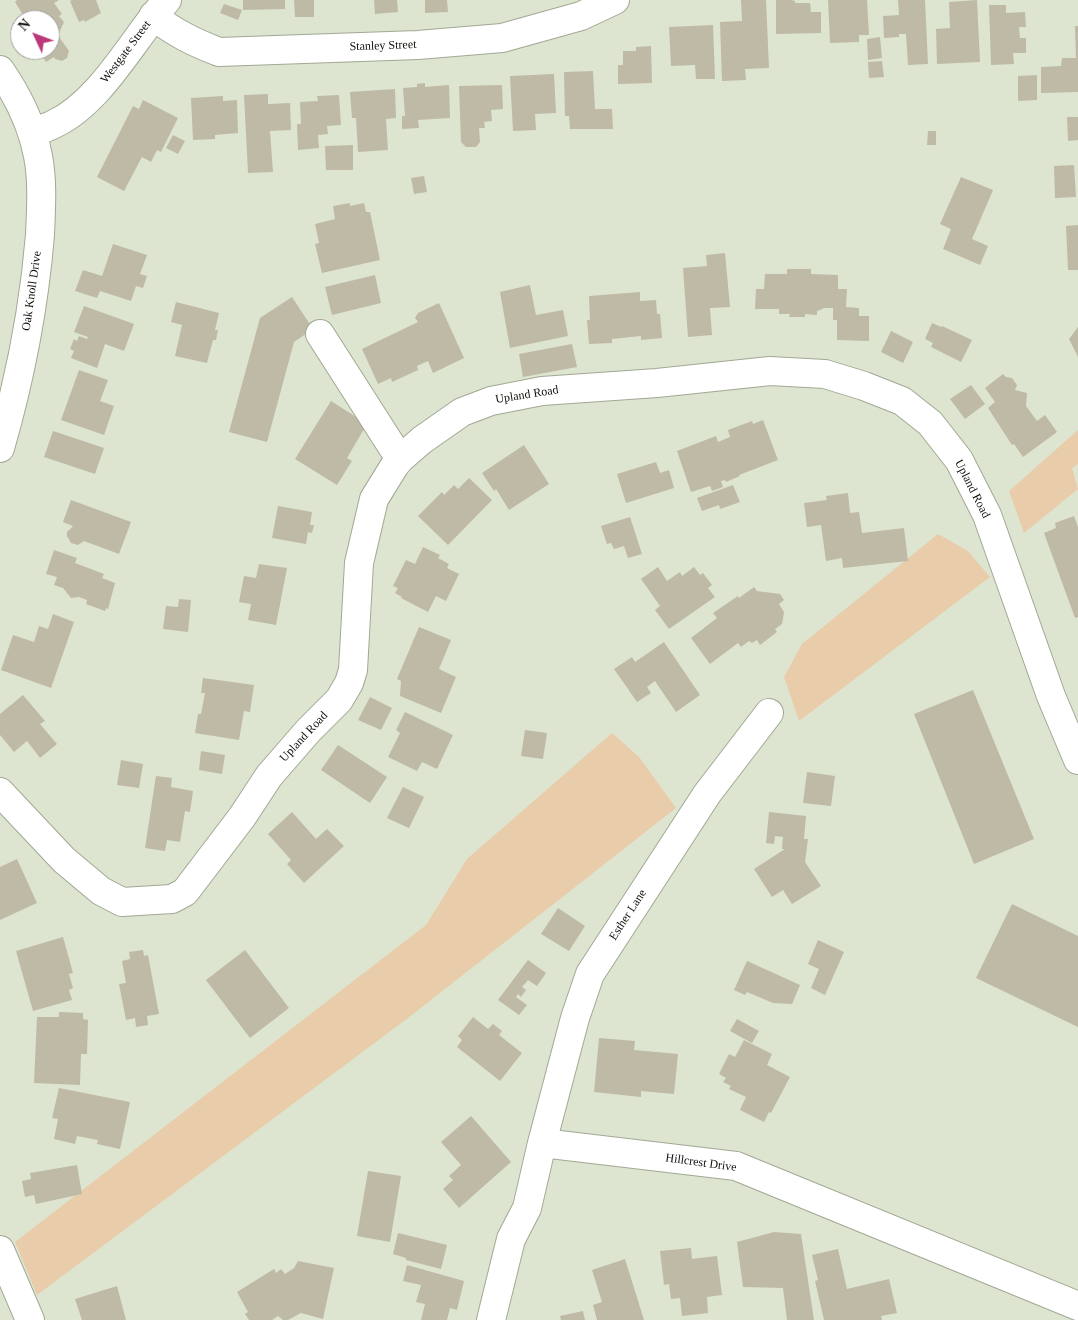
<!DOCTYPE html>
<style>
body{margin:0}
#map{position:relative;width:1078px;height:1320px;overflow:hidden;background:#dde5d0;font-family:Georgia,serif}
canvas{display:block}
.north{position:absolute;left:10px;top:10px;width:50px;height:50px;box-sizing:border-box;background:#fff;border:1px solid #9e9f9d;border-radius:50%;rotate:313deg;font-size:14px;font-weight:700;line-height:20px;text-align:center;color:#0d1009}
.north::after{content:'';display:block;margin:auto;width:18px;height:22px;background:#bd387b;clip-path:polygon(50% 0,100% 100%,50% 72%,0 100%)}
</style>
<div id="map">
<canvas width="1078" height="1320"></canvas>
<div class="north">N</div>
</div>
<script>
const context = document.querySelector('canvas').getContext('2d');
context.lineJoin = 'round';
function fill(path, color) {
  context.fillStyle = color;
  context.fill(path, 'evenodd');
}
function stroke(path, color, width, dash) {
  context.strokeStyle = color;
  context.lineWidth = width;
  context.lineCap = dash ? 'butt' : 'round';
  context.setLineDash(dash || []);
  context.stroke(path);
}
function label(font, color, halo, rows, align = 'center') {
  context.font = font + ' Georgia,serif';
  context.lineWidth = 4;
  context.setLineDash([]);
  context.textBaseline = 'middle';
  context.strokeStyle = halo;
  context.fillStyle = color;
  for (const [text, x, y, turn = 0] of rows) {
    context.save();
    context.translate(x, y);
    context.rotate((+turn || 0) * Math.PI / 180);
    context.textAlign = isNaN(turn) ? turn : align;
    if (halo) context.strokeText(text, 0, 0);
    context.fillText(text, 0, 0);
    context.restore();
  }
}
const green = new Path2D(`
 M1078,430V464L1072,468L1078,489L1024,533L1009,491Z
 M938,534L968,551L990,577L799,721L784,677L802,644Z
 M612,733L639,757L676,808L408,1018L37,1295L15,1242L426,925L467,859Z`);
const building = new Path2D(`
 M17,0H59L54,3L62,14L59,16L64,22L60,31L57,34L69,51L67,58L62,61L55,59L54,57L46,62L38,50H50V20H20V24L17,19L23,15L15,2Z
 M72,0H96L101,13L85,22L84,20L79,22L70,1Z
 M243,0H285V9L243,10Z
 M294,0H314V17H295Z
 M374,0H397L398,12L375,14Z
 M425,0H447L448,12L425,13Z
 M741,0H766L769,68L745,69L746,80L722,81L720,22L742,21Z
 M776,0H791L795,1V3H810L811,12H821V33L776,34Z
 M828,0H867L869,35H859V42L830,43Z
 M898,0H925L928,64L908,65L906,34H899V37L884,38L883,16L899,15Z
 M977,0L980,62L937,64L936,29L950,28L949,2Z
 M224,4L242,10L238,20L220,13Z
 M989,5H1006V13L1025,12L1026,27H1019L1020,38H1026V53H1013L1014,64L991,65Z
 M713,25L715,79H696L695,65L671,66L669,27Z
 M1075,26H1078V92L1041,93V67L1061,66L1062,58H1076Z
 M880,37L882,58L868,60L867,39Z
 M651,46L652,83L618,84V65H623V51H636V47Z
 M882,61L884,77L869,78L868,62Z
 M593,71L595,109H612L613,129H570L569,116H565L564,72Z
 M554,74L556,113L535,114L536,130L513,131L510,76Z
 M1037,75V100L1018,101V76Z
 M425,83V87L449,85L450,118L418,120L419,128L402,129V116H405L403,88L417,87V84Z
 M502,85L503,109L491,110L492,121L484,122L485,128H479L480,142L476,147H466L461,142L459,86Z
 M395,89L396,118L386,119L388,150L358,152L356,118H352L350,92Z
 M268,94V104L290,103L291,130L270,131L273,172L248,173L244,95Z
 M339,95L341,125L327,126L328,134L318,135L319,148L298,150L297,124H301L300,102L318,101L317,96Z
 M223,96V101L237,100L238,133L215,135V139L193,140L191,98Z
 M143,100L178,118L161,152L157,150L151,162L142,157L124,191L97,177L133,106L139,109Z
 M1067,117H1078V140L1068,141Z
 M928,131H936V145H927Z
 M173,135L185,141L178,154L166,148Z
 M353,145V170H326L325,146Z
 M1074,165L1076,197L1055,198L1054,166Z
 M424,176L427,192L414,194L411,178Z
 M961,177L993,190L972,239L988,246L980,265L943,249L951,229L940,224Z
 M350,203V206L364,203L366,212H370L380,260L322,273L315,244L319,243L315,224L335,219L333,206Z
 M1078,225V270H1068L1066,226Z
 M113,244L147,255L140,274L147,276L143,288L136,286L131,301L100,291L97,298L75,291L83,270L102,276Z
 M725,253L730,307L710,308L712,335L688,337L683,268L707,266L706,255Z
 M787,269H811V274L838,275V289H847L846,307L859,308V316H869V341L837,340V320H833V308H824L820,310L817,311V315L805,314V317H789L790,314H779V309H755L756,289H764L765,274H787Z
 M375,275L381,303L332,315L325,287Z
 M530,285L536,315L563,310L568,336L510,348L500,292Z
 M640,292V301L656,300L657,314H660L662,338L641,340V336L612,339V343L589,344L587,320H590L589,296Z
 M292,297L313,329L294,342L267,442L229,432L260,318Z
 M176,302L219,313L215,330H218L216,340H213L207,363L175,356L182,325L171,322Z
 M439,303L464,358L433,373L428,361L417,366L418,370L392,382L391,378L378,384L362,349L418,322L415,318L418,313Z
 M84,306L134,324L124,351L105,344L97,368L71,358L74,351L70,349L74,339L77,341L79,336L87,339L88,337L74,332Z
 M932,323L941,327L942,326L972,340L961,362L931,347L933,343L925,339Z
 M1078,327V357L1069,339Z
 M891,331L913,342L903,363L881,352Z
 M572,344L577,367L523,377L519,354Z
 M79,370L108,380L100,401L114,406L104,435L61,420Z
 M1003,374L1006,377L1012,378L1017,385L1015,390L1027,393L1026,406L1037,421L1045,415L1057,432L1023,457L1014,444L1012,445L988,408L995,402L985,388Z
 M971,385L985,404L965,419L950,399Z
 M331,401L367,424L347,458L352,461L337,485L295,459Z
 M763,420L778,460L739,475L740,476L726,482L725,480L721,481L723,487L712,491L710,486L691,492L677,451L716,436L718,442L730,437L728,430L752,421L753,424Z
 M53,431L104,448L95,474L44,457Z
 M524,445L549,484L509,510L496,489L494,491L482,473Z
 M656,462L660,473L669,470L674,488L626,503L617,474Z
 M469,478L492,500L448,545L418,516L442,492L444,495L454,485L458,489Z
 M733,485L740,502L720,509L719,505L702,511L697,498Z
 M848,493L850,513L859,512L862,533L904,528L908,561L843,568L842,558L826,561L821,525L807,527L804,503L827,500L826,496Z
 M71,500L131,522L119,554L84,541L78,545L71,543L67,536V532L73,526L63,522Z
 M278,506L312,512L310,525H314L312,533L308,532L306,544L272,538Z
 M1074,516L1078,527V617L1075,618L1044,533L1056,528L1055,523Z
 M630,517L642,554L628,558L624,546L614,549L611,543L607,544L601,526Z
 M423,547L440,555L438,558L449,564L447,568L459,574L446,601L436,596L428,612L401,598L402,597L395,593L398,588L393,586L406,560L415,564Z
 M54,550L77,558L75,563L104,574L102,578L115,583L108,609L106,608L105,611L86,604L87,600L79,597L71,598L63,588L54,585L57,577L46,574Z
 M259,564L287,568L276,625L248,620L251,604L239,602L244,576L256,578Z
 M658,567L667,581L680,572L682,576L694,567L700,575L703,573L712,585L708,588L715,597L669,629L655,610L660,606L641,579Z
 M754,587L757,591L780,594L784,600L779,604L784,612L782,624L775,629L777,632L760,645L757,640L752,643L749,641L741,647L738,643L710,664L691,638L717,618L713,613L738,596L739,598Z
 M179,599L191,600L188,632L163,629L166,606L178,607Z
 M53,614L74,622L51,688L1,670L13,635L34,642L39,626L48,629Z
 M419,627L451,640L439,669L456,677L441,713L400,696L401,681L397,679Z
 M664,642L700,695L676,712L655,681L647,687L651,693L637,702L614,669L632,657L635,662Z
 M203,678L254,685L250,712L244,711L239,740L195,733L198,714H201L205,693H201Z
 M973,690L1034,839L974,864L914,714Z
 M23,695L45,721L40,724L57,744L40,758L27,741L14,752L0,735V714Z
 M370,697L392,708L381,730L358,720Z
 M405,712L453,735L437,769L422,762L417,771L388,757L400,733L396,730Z
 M525,730L547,733L543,759L521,756Z
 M338,745L387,777L370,803L321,770Z
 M201,751L225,755L222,774L199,770Z
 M121,760L143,764L139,788L117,785Z
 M807,772L835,776L831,806L803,803Z
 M156,776L172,778L171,787L193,791L190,812L185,811L180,842L167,840L165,851L145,848Z
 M403,787L424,797L409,828L387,818Z
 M292,812L316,839L327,829L344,846L304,883L287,864L291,860L268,834Z
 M769,812L806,816L804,839H808L805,862L821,886L792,904L783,890L772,897L754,869L785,849H782L783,837L775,836L774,844L766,843Z
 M17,859L37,903L0,920V867Z
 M1012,904L1078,936V1027L976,978Z
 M558,908L585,926L569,951L541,934Z
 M63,937L73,973L69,974L73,988L69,990L72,1000L33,1011L16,951Z
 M818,940L844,952L825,995L811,988L819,969L808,964Z
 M143,950L144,956L148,955L159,1014L147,1016L148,1025L136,1027L135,1018L126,1020L119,984L126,983L122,961L130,959L129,952Z
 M245,950L289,1008L250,1038L206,980Z
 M528,960L546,973L537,986L528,980L522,987L526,990L521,997L518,994L516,997L527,1005L519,1015L498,1000Z
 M747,961L800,985L792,1004L773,1003L747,992L745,995L734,990Z
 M59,1012L83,1013V1019L88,1020L87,1054H81L80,1085L34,1083L37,1017H59Z
 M473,1017L488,1029L493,1024L502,1031L499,1035L522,1053L500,1081L457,1047L462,1040L458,1036Z
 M737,1019L759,1031L752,1043L730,1031Z
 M599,1038L635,1041L634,1050L678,1054L674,1094L641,1091V1097L594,1092Z
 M744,1040L772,1054L767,1065L790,1077L771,1113L769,1112L764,1122L740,1110L746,1097L729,1089L731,1086L723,1082L726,1078L719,1074L729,1054L735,1057Z
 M59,1088L130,1102L120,1149L97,1144L98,1140L77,1136L75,1144L54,1139L58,1119L52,1118Z
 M471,1116L511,1162L459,1208L443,1189L453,1180L449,1176L461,1165L441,1142Z
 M77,1165L82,1194L36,1204L34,1195L25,1197L22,1181L31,1179L30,1173Z
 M368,1171L401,1176L390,1242L357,1236Z
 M774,1232L801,1234L814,1320H787L783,1288L743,1287L737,1242Z
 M398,1233L447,1245L441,1269L406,1260V1258L393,1254Z
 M691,1248L692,1259L717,1256L722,1295L707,1297L708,1313L682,1316L680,1298L671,1299L669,1284L664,1285L660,1251Z
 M838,1249L847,1289L889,1279L897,1313L881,1316L882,1320H824L815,1281L818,1280L812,1255Z
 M625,1259L644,1320H597L593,1305L602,1302L592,1270Z
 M298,1261L334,1268L323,1319L301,1313L288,1320H283L278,1316L272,1320H249L245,1314L248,1312L237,1292L274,1269L276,1273L281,1269L285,1274L294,1268Z
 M407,1265L464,1281L457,1310L450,1308L447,1320H421L425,1304L416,1302L421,1285L403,1281Z
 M117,1286L126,1320H82L75,1299Z
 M583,1311L585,1320H561L560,1316Z`);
const minor = new Path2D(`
 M153,16C175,33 193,42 219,52L418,45L502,38L581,16L615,0
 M0,70C18,96 32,124 38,156C43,182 41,209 40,235C34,307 20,379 0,448
 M32,132C39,130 47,128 54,124C101,102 133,39 167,0
 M320,334L400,459
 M0,792L64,860L101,891L122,902L172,899L185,892L242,817L269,776L308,731L339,700L349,683L353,670L359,563L374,499L395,465L400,459L422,440L462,412L491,401L542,391L657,383L770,371L825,374L864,386L902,401L930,423L959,460L987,515L1051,696L1078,760
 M542,1143L575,1018L590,974L707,794L769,713
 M0,1250L30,1320
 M491,1320L511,1239L527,1208L542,1143L736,1166L1078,1306`);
const streetNames = [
 ["Stanley Street",383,46,-2],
 ["Westgate Street",126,52,-53],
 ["Oak Knoll Drive",32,291,-82],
 ["Upland Road",527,395,-9],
 ["Upland Road",972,489,63],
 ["Upland Road",304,737,-47],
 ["Esther Lane",628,915,-57],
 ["Hillcrest Drive",701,1163,8]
];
fill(green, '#e9cca9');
fill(building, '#bebaa6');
stroke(minor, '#a1a894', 30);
stroke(minor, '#fff', 28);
label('12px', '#0d1009', '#fff', streetNames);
</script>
